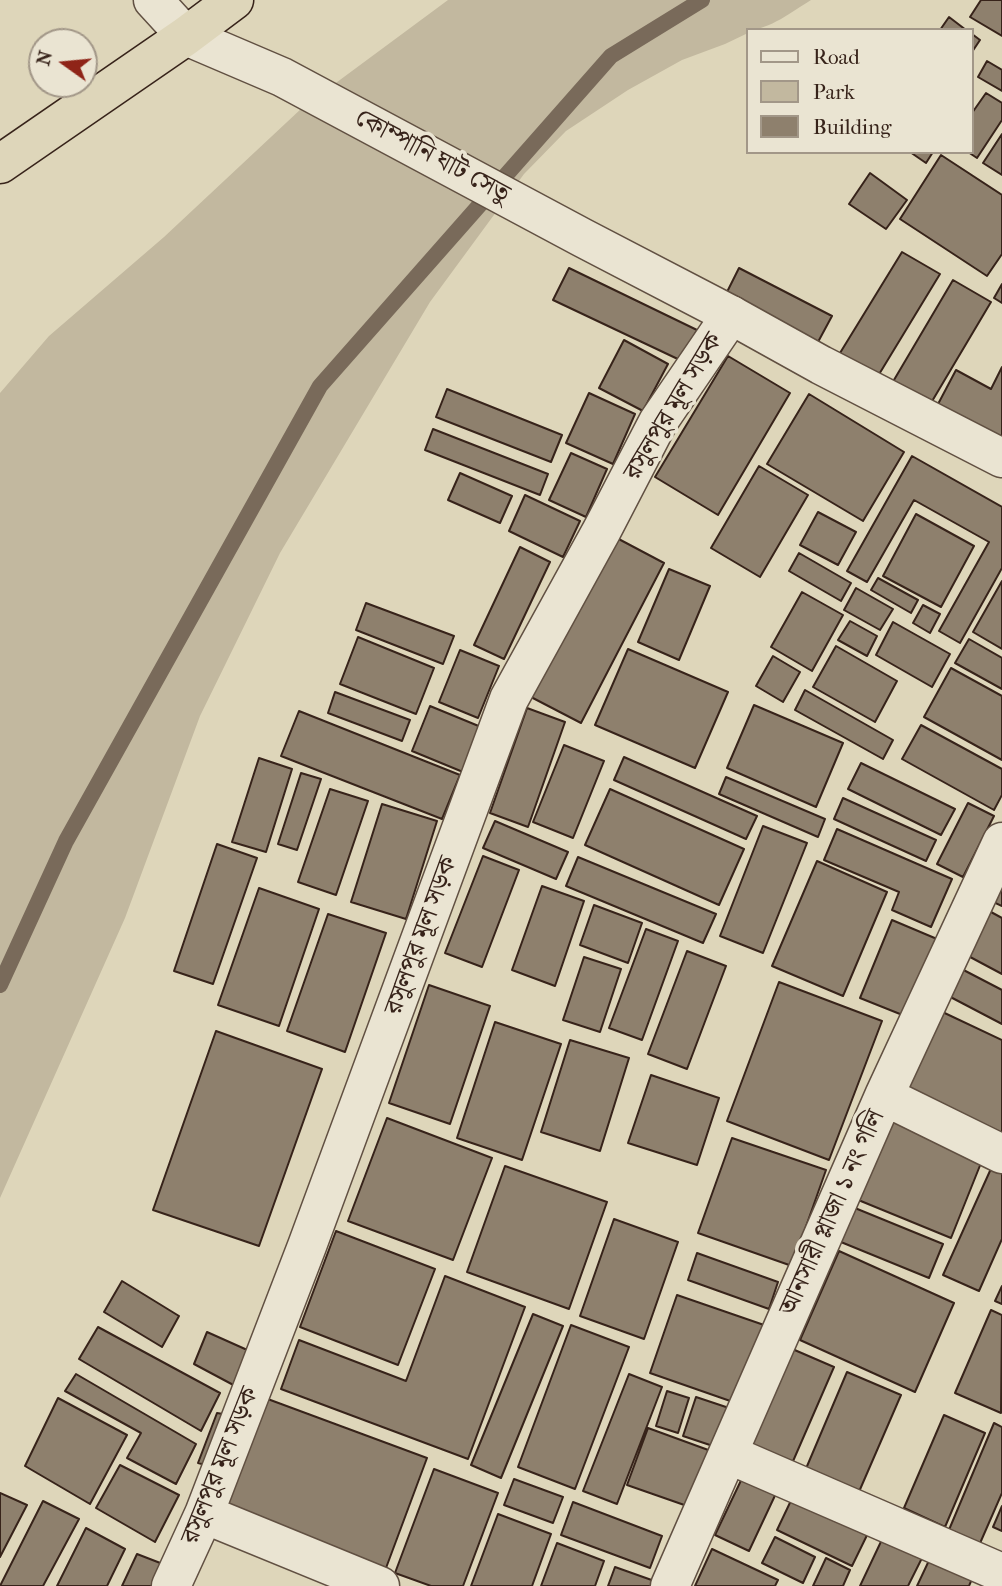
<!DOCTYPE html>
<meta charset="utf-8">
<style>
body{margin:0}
#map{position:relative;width:1002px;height:1586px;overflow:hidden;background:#ded6ba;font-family:"IM FELL French Canon",serif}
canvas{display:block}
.legend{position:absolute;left:746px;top:28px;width:228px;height:126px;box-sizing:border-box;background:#eae4d2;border:2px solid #a29788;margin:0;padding:9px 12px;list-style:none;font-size:21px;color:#37231a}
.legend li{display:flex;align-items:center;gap:14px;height:35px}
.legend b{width:35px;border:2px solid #a29788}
.north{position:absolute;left:28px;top:28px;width:70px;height:70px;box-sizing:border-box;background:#eae4d2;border:2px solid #a29788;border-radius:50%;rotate:285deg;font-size:19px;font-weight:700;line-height:28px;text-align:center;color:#37231a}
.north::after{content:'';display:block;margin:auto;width:24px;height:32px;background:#8f2418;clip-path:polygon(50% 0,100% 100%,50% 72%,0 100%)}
</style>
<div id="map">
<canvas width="1002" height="1586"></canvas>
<ul class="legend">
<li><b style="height:9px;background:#eae4d2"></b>Road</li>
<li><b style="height:19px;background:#c2b89f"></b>Park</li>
<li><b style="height:19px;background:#8e806d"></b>Building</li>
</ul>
<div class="north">N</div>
</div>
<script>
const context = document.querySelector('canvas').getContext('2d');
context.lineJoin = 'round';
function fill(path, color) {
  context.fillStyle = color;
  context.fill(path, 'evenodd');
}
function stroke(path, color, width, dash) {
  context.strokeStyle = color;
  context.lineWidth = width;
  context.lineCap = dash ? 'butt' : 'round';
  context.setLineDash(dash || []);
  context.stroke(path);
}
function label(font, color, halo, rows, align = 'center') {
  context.font = font + ' "IM FELL French Canon","Noto Serif Bengali",serif';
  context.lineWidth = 7;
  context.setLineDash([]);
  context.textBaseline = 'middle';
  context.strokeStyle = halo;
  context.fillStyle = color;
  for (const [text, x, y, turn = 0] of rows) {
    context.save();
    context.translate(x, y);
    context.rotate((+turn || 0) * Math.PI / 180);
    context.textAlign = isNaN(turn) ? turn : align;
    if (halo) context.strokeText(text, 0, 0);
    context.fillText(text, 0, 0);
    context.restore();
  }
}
const green = new Path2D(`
 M448,0H811C793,11 769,30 748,30V33L725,44L682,60L628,90L566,131L524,174L430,302L280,553L200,716L125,918L0,1198V393L49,336L164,237L302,108Z`);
const stream = new Path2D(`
 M0,985L66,841L320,386L611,56L702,0`);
const building = new Path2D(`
 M981,0H1002V36L970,17Z
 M949,17L966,30H940Z
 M972,34L980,40L972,52Z
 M987,61L1002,70V91L978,77Z
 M986,93L1002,103V120L977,158L968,152H972V113Z
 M1002,134V175L983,163Z
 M910,152H933L926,163Z
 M941,155L1002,195V254L987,276L900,219Z
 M870,173L907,200L886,229L849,204Z
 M902,252L940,274L878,376L840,353Z
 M569,268L697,330L682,361L553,300Z
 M739,268L832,316L818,342L726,294Z
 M953,280L991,302L928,408L891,385Z
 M1002,284V303L994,298Z
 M624,340L668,364L643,411L599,388Z
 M728,356L790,393L718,515L655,477Z
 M1002,367V439L937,406L956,370L991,389Z
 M447,389L562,435L551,462L436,417Z
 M589,393L635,414L613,464L566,443Z
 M809,394L904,452L863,521L767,464Z
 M433,429L548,474L540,495L425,450Z
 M571,453L607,469L586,517L549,500Z
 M912,456L1002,507V568L960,643L939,631L989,542L914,500L867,582L847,571Z
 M759,466L808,495L760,577L711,548Z
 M460,473L512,496L500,523L448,500Z
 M525,495L580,521L563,557L509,531Z
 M818,512L856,532L838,565L800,545Z
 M916,514L974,546L941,607L883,576Z
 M613,536L664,563L581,723L529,696Z
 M520,547L550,562L504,659L474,645Z
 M799,553L851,583L841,601L789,571Z
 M669,569L710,586L679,660L638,642Z
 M878,578L918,600L911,613L871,590Z
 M1002,581V649L973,632Z
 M856,588L893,609L880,630L844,610Z
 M802,592L843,615L812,671L771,647Z
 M366,603L454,636L443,664L356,630Z
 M923,605L940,614L930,633L913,623Z
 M850,621L877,636L867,656L838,640Z
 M893,622L950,654L932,687L876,655Z
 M358,637L434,668L416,714L340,684Z
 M969,639L1002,658V689L955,663Z
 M836,646L897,681L875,722L813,687Z
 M628,649L728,692L695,768L595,725Z
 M460,650L499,666L478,718L439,702Z
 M773,656L800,672L783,702L756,686Z
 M951,668L1002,696V760L924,717Z
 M805,690L893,740L883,759L795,710Z
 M335,692L410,720L402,741L328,713Z
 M754,705L843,743L816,807L727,768Z
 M430,706L481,727L463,772L412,751Z
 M527,708L565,722L528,827L490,813Z
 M299,711L460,775L442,819L281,756Z
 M921,725L1002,769V795L994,810L902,759Z
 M564,745L604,761L573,838L533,822Z
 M624,757L757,816L746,839L614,780Z
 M259,758L292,769L266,852L232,842Z
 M861,763L955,809L941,835L848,789Z
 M301,773L321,779L297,850L278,844Z
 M726,777L825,819L818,837L719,794Z
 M330,789L368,801L336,895L298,882Z
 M610,789L744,849L719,905L585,845Z
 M843,798L936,840L926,861L834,819Z
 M968,803L994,816L963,877L937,864Z
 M382,804L437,821L406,919L351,902Z
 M495,821L568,852L556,879L483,848Z
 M763,826L807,843L763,953L720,936Z
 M837,829L952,879L931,927L892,910L899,892L824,860Z
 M217,844L257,858L213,984L174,971Z
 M483,856L519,870L482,967L445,953Z
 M578,857L716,914L703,943L566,886Z
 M817,861L887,892L843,996L772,966Z
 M1002,880V906L985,898Z
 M542,886L584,901L555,986L512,970Z
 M259,888L319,909L279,1026L218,1005Z
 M594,905L642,923L628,963L580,945Z
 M980,906L1002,918V974L957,950Z
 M328,914L386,933L345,1052L287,1031Z
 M892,920L937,939L905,1016L860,998Z
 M646,929L678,941L642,1040L609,1028Z
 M687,951L726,966L687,1069L648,1054Z
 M584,957L621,969L600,1032L563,1020Z
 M952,964L1002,990V1024L939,991Z
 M779,982L882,1021L829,1160L727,1121Z
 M429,985L490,1006L450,1124L389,1103Z
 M934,1008L1002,1040V1136L898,1088Z
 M495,1022L561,1044L522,1160L457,1138Z
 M216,1031L322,1069L259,1246L153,1210Z
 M570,1040L629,1058L600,1151L541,1132Z
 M651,1075L719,1098L697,1165L628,1143Z
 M885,1112L985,1153L951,1238L851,1197Z
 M387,1118L492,1158L453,1260L348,1221Z
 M732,1138L826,1170L792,1266L698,1233Z
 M994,1162L1002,1166V1239L979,1291L943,1275Z
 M505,1166L607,1202L569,1309L467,1272Z
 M850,1206L943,1244L929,1278L836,1240Z
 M614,1219L678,1242L644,1339L580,1316Z
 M336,1231L435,1269L398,1365L300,1327Z
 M839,1251L954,1303L915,1392L800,1340Z
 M697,1253L778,1282L769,1309L688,1280Z
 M445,1276L525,1307L468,1459L281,1389L299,1340L406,1381Z
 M122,1281L179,1316L162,1347L104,1312Z
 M1002,1286V1304L995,1301Z
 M677,1295L764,1325L736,1403L650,1373Z
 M991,1310L1002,1315L1001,1413L955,1393Z
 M533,1314L563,1326L501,1478L471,1465Z
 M571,1325L629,1347L575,1489L518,1467Z
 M98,1327L220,1393L201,1431L79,1359Z
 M207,1332L254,1353L239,1388L194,1364Z
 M790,1348L834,1367L787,1475L744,1456Z
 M847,1372L901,1395L855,1501L802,1478Z
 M76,1374L196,1444L176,1484L127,1458L141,1433L65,1391Z
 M629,1374L662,1387L617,1504L583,1491Z
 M667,1391L689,1398L678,1433L656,1426Z
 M696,1397L732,1409L719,1448L683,1436Z
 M58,1398L127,1435L90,1504L25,1466Z
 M265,1398L427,1458L386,1568L224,1508Z
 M217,1413L229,1415L210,1466L198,1463Z
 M944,1415L985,1433L945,1527L904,1508Z
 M994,1423L1002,1427V1493L974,1557L943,1544Z
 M648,1428L711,1451L690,1507L627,1485Z
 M120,1465L179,1495L155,1542L96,1508Z
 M434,1469L498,1493L463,1586H431L395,1573Z
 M746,1470L779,1487L749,1551L715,1535Z
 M514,1479L563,1497L553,1523L504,1505Z
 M796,1490L871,1527L852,1566L777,1530Z
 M0,1493L27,1505L0,1557Z
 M43,1501L79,1519L43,1586H0Z
 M573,1502L662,1536L650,1568L561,1535Z
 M1002,1506V1531L993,1527Z
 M498,1514L551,1534L532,1586H471Z
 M86,1528L125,1549L107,1586H57Z
 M886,1531L926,1550L908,1586H860Z
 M775,1537L815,1557L803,1583L762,1563Z
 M557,1543L604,1561L595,1586H541Z
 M712,1549L778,1580L775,1586H695Z
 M933,1552L975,1572L969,1586H917Z
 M137,1554L168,1566L160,1586H122Z
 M826,1558L850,1570L843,1586H813Z
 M615,1567L660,1583L659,1586H608Z`);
const minor = new Path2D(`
 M884,1096L1002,1154
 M728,1454L1002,1573
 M204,1514L380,1586
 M171,1586L204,1514L307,1246L509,699L602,530L658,422L731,315
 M670,1586L884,1096L1002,842`);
const tertiary = new Path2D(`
 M153,0L186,36L282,77L583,238L731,315L821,365L1002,458`);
const trunk = new Path2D(`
 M0,164L186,36L234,0`);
const streetNames = [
 ["কোম্পানি ঘাট সেতু",432,157,28],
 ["রসুলপুর মূল সড়ক",674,407,-59],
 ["রসুলপুর মূল সড়ক",422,936,-70],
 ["আনসারী প্লাজা ১ নং গলি",833,1213,-66],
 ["রসুলপুর মূল সড়ক",221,1466,-68]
];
fill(green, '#c2b89f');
stroke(stream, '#796a5a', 16);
fill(building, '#8e806d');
stroke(building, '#37231a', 2);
stroke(minor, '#615042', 41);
stroke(tertiary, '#615042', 41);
stroke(trunk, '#37231a', 41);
stroke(minor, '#eae4d2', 38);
stroke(tertiary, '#eae4d2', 38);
stroke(trunk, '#ded6ba', 38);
label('26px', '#37231a', '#eae4d2', streetNames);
</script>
